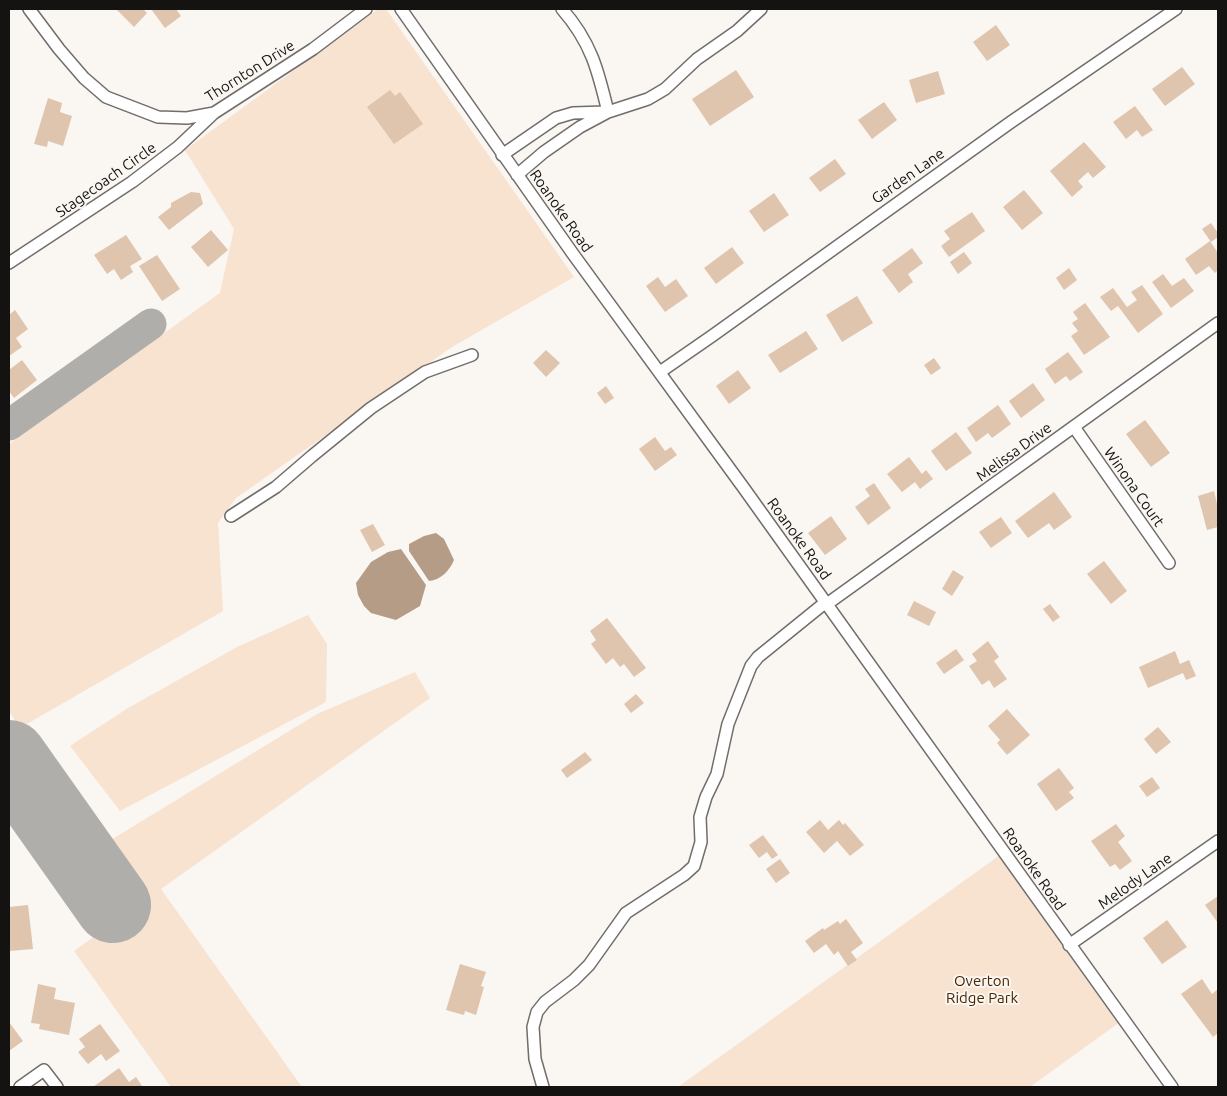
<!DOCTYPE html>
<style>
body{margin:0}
#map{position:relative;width:1227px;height:1096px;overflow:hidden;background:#faf6f2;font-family:Ubuntu,sans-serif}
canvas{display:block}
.frame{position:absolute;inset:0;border:10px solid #141312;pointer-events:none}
</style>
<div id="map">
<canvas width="1227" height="1096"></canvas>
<div class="frame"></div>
</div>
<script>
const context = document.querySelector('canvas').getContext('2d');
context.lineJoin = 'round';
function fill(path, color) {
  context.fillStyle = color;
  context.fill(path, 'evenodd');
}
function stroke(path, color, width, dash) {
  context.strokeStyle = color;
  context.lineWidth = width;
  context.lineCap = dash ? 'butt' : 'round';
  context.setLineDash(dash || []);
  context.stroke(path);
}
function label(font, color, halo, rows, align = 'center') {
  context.font = font + ' Ubuntu,sans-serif';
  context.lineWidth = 4;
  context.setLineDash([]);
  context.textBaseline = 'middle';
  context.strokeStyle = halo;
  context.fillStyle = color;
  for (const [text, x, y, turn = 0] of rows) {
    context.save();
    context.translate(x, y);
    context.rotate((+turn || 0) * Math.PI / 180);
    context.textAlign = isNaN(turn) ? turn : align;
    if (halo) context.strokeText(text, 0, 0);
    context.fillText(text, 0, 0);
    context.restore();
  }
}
const green = new Path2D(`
 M378,9H386L574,277L452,347L236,498L218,523L223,611L20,728L9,711V444L220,293L234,229L185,150Z
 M308,615L327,644L326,702L120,811L70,746L128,708L237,647Z
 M415,672L430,698L161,889L302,1087H171L74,951L140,904L101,846L317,714Z
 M1004,852L1124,1019L1030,1087H678Z`);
const water = new Path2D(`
 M436,533L444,539L454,560C450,570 441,580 429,581L409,551V544L424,536Z
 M401,549L426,585L420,606L396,620L371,613L364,606L358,595L356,583L371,562L388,552Z`);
const taxiway = new Path2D(`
 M9,425L151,324`);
const runway = new Path2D(`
 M9,758L113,905`);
const building = new Path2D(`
 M116,9H143L147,13L134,27Z
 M151,9H176L181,16L165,28Z
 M996,25L1010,45L987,61L973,42Z
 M1182,67L1195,84L1165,106L1152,89Z
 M736,70L754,97L710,126L692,99Z
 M938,71L945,94L916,103L909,80Z
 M390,90L395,96L400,92L423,124L394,144L367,107Z
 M48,98L62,103L60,112L72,116L63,146L48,141L47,147L34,144Z
 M884,102L897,120L872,139L858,120Z
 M1135,106L1153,130L1142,137L1137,130L1126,139L1113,122Z
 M1084,142L1106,167L1093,178L1088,172L1078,181L1083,187L1072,197L1050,171Z
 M835,159L846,174L820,192L809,178Z
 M1024,190L1043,213L1022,230L1003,207Z
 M191,192L200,193L203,204L169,230L158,217L171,207V203Z
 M774,193L789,215L764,232L749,211Z
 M972,212L985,231L949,257L941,246L950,239L944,231Z
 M1211,223L1218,233V237L1211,242L1202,229Z
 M211,230L228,250L208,267L191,247Z
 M126,235L142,259L130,266L133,272L121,280L114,269L107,274L94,255Z
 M1210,241L1218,253V270L1215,273L1209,266L1196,275L1185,259Z
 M732,247L744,263L716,284L704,268Z
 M912,248L923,263L908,274L913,282L899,293L882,270Z
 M964,252L972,263L958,274L950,262Z
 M157,255L180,289L162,301L139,266Z
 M1069,268L1077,280L1064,290L1056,278Z
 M1163,274L1172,286L1184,278L1194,291L1171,308L1152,282Z
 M658,277L665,287L676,279L688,296L665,312L646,286Z
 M1142,285L1163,314L1138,333L1118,306L1111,311L1100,297L1113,288L1127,307L1137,300L1131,292Z
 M857,296L873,323L842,342L826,315Z
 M1085,303L1110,337L1084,355L1071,336L1078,331L1072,323L1078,319L1073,312Z
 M15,310L28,329L16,338L22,347L9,356V315Z
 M806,331L818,349L780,373L768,355Z
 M546,350L560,363L546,377L533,363Z
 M1068,352L1083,372L1070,381L1066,376L1055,384L1045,369Z
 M934,358L941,368L931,375L924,365Z
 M22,360L37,380L14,398L9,391V370Z
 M738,370L751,388L729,404L716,386Z
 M1033,383L1045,400L1021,418L1009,401Z
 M606,386L614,398L605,404L597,393Z
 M998,405L1011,424L992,438L988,433L976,442L967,428Z
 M1145,420L1170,453L1151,467L1126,434Z
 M956,432L972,453L946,471L931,451Z
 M655,437L665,451L671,447L677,455L655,471L639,449Z
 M909,457L922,474L926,470L933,479L920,489L915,482L902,492L887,474Z
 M874,483L891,508L868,525L855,507L870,496L865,489Z
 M1214,491L1218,508V527L1207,530L1198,496Z
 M1054,492L1072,517L1054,530L1049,523L1028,538L1015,521Z
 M831,516L847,539L825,555L808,533Z
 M1001,517L1012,533L991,548L979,532Z
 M373,524L385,545L372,552L360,530Z
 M1104,561L1127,591L1111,604L1087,574Z
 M953,570L964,577L952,596L942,589Z
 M914,601L936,612L929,626L907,615Z
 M1050,604L1060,617L1053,622L1043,609Z
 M607,618L646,668L634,677L624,664L620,667L613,658L606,664L591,644L596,640L590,631Z
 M988,641L999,657L994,661L1007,679L994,688L989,680L982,685L969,666L977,661L972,654Z
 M956,649L964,660L944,674L936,663Z
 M1175,651L1180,664L1189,660L1196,676L1186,680L1183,673L1148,688L1139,667Z
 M636,694L644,703L631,713L624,704Z
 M1007,709L1030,735L1007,755L997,743L1000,740L988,726Z
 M1158,727L1171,742L1156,754L1144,739Z
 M585,752L592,760L567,778L561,770Z
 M1059,768L1074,788L1069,792L1074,798L1056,811L1037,784Z
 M1152,777L1160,788L1147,797L1139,786Z
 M820,820L828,830L839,820L843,825L845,823L864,845L850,856L837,841L824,853L806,832Z
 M1116,824L1125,836L1118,842L1132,861L1120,870L1115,864L1110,867L1091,841Z
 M763,835L778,855L772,859L767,852L759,858L749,845Z
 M780,859L790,873L776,883L766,869Z
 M1218,896V923L1205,905Z
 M28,905L33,949L9,951V907Z
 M846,919L863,943L851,952L857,960L848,966L838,951L834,955L826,944L814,953L805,941L823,928L824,930L838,921L840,924Z
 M1167,920L1187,947L1162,964L1143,938Z
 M460,964L486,972L481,986L484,987L476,1015L465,1011L464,1015L446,1010Z
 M1202,979L1212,994L1218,989V1033L1213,1037L1181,994Z
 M38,984L56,988L54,999L75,1003L69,1035L39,1029L40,1024L31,1023Z
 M9,1022L23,1041L9,1051Z
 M100,1024L120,1051L106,1061L101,1054L88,1064L78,1052L85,1047L79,1039Z
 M119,1068L129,1082L136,1077L142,1086L140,1087H93Z`);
const minor = new Path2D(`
 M29,9L59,49L84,78L106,97L158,117L187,118L214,113L313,49L366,9
 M401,9L573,254L743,487L1172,1087
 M562,9C591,42 598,70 608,112
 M502,155L556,118L573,113L606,112
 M517,175L544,152L580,127L608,112L648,99L665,89L697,59L737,31L761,9
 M9,263L132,182L178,147L214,113
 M660,372L712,336L1011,122L1176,9
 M1074,427L1169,563
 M231,516L276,487L312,456L371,408L425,372L472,355
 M827,604L1218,323
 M1069,945L1218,841
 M20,1087L44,1070L57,1087
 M543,1087L535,1059L533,1027L537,1012L545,1002L574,980L589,965L626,913L684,875L694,866L701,842L700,817L706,797L717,774L728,724L751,666L758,657L826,602`);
const streetNames = [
 ["Thornton Drive",250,71,-32],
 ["Garden Lane",908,176,-35],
 ["Stagecoach Circle",106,180,-35],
 ["Roanoke Road",561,211,55],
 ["Melissa Drive",1014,452,-36],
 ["Winona Court",1134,487,55],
 ["Roanoke Road",799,539,54],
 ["Roanoke Road",1034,869,55],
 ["Melody Lane",1135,881,-35]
];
const parkNames = [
 ["Overton",982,981],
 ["Ridge Park",982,998]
];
fill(green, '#f8e3d1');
fill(water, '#b59c87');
stroke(taxiway, '#b0aeaa', 31);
stroke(runway, '#b0aeaa', 76);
fill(building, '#dfc4ae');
stroke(minor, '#716d6b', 14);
stroke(minor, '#fff', 11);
label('15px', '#141312', '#faf6f2', streetNames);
label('15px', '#4a2600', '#faf6f2', parkNames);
</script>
